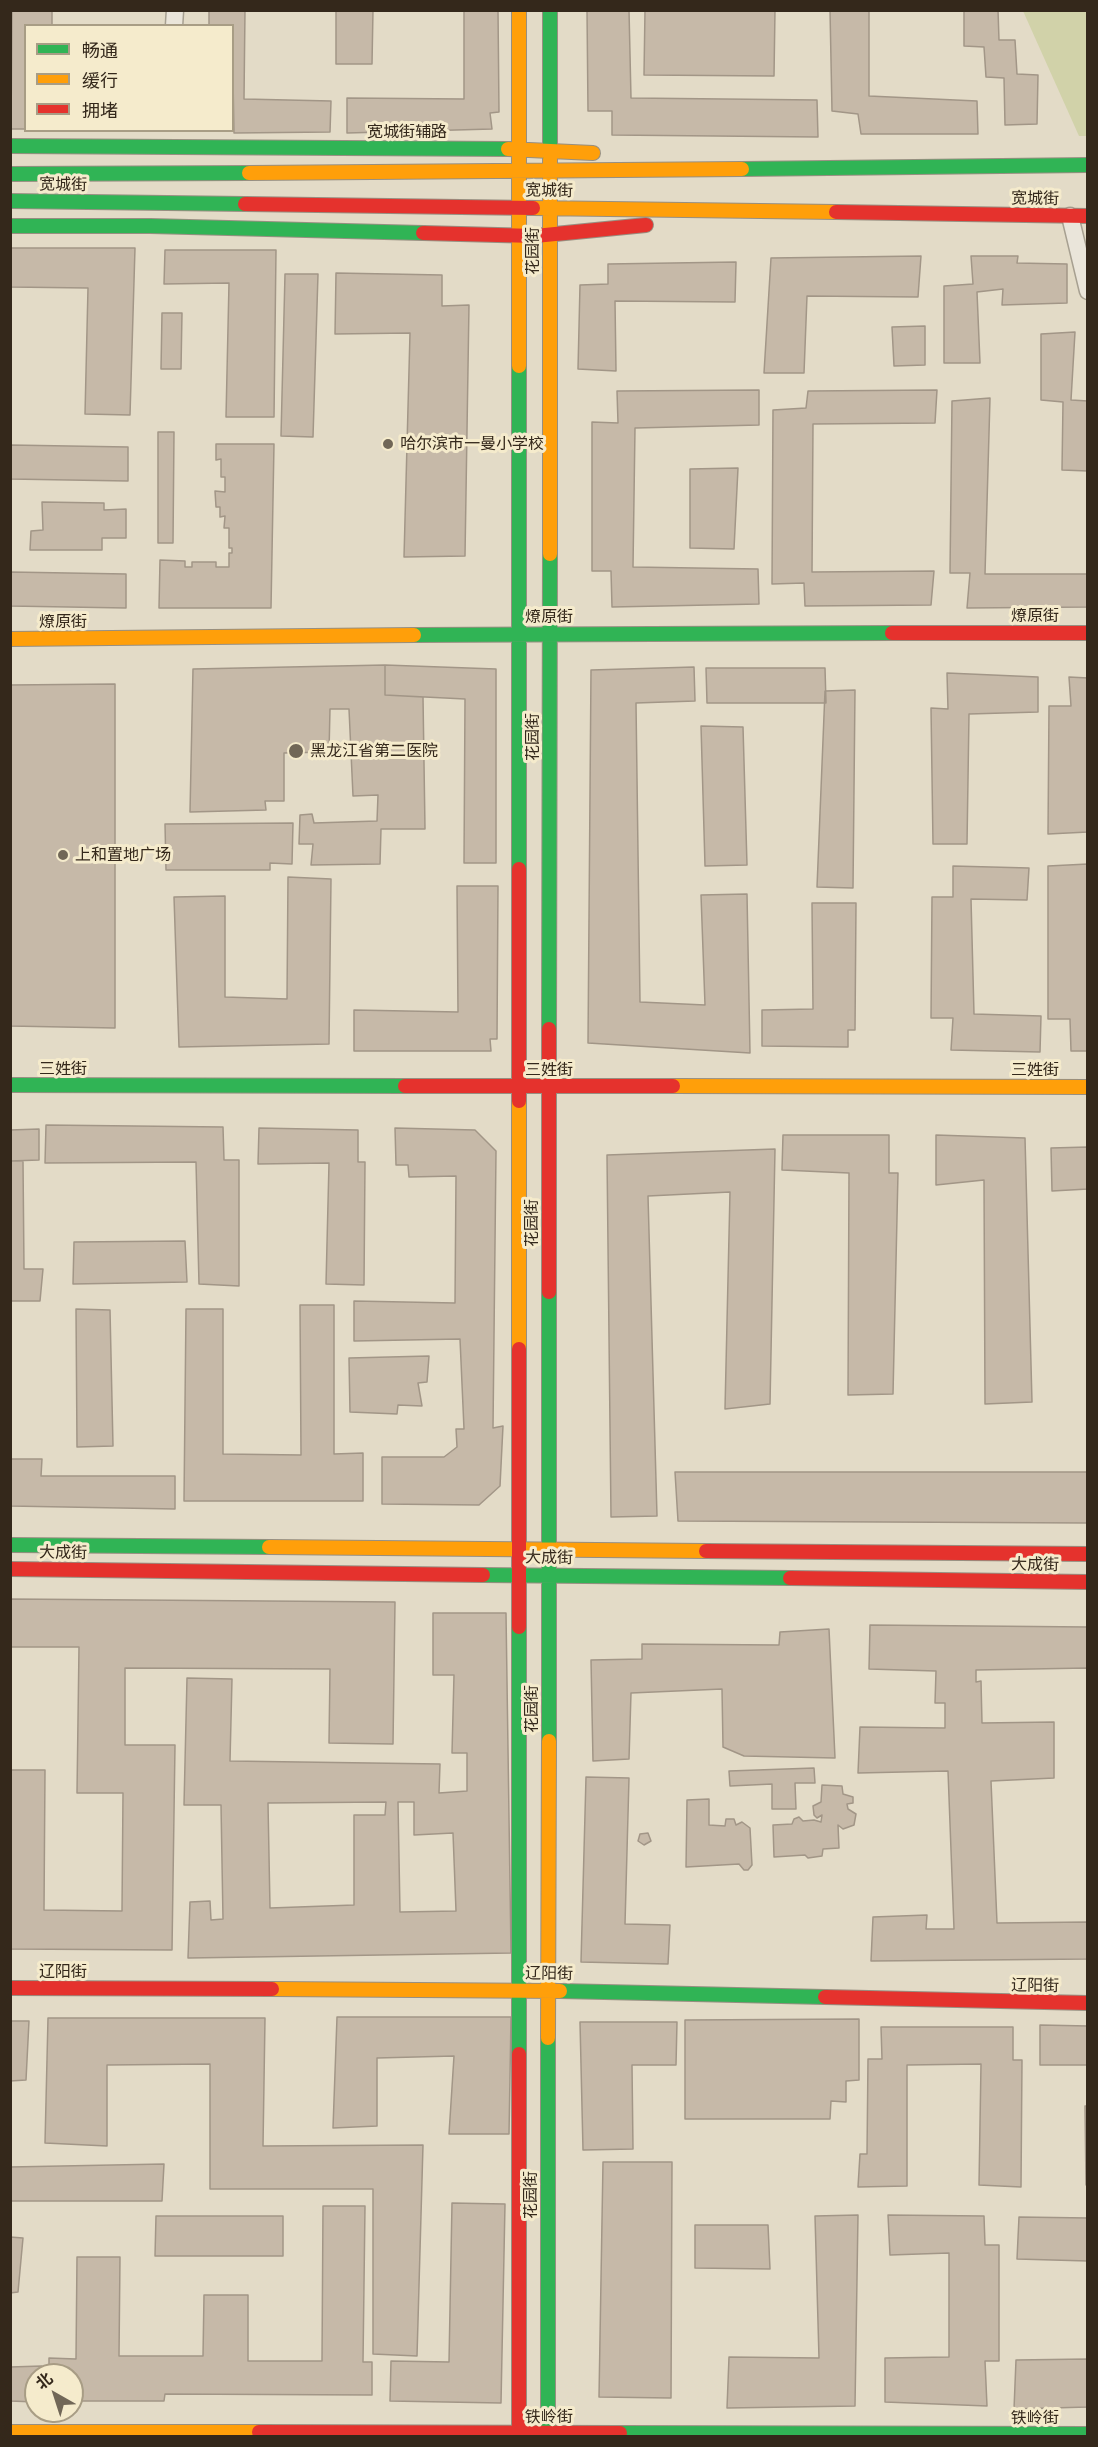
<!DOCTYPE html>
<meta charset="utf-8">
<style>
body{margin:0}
#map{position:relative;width:1098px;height:2447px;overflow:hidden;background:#e3dbc7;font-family:"PT Serif","Noto Sans SC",serif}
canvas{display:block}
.frame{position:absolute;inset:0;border:12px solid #34281b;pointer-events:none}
.legend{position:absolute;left:24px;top:24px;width:210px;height:108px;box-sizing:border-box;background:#f5ebcc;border:2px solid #a89d85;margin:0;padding:8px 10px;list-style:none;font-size:18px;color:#34281b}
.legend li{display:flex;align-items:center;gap:12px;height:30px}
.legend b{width:30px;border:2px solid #a89d85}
.north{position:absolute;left:24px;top:2363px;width:60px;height:60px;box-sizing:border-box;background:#f5ebcc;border:2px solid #a89d85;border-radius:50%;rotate:321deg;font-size:16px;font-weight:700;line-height:24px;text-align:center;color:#34281b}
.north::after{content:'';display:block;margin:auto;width:21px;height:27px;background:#716757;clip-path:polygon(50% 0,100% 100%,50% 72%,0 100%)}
</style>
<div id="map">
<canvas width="1098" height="2447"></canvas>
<div class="frame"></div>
<ul class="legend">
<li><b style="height:8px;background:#30b455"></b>畅通</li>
<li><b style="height:8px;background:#ff9f0a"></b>缓行</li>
<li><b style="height:8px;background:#e5322d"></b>拥堵</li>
</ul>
<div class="north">北</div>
</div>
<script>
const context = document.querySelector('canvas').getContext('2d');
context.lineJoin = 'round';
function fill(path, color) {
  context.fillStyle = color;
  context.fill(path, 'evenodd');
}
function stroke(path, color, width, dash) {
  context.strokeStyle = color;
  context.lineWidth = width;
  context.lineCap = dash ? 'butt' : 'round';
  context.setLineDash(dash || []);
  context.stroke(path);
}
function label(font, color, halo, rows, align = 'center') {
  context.font = font + ' "PT Serif","Noto Sans SC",serif';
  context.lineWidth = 6;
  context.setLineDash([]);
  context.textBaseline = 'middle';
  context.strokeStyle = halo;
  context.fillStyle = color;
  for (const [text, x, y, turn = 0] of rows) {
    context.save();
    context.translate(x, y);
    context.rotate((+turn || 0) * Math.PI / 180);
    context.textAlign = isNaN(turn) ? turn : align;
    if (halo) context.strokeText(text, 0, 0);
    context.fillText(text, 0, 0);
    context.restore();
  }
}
const green = new Path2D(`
 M1023,11H1087V136H1079Z`);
const building = new Path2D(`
 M12,10H52V26H26V129H11Z
 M209,10H245L244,99L331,101L330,132L234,133L232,26H209Z
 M336,10H373L372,64H336Z
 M464,10H498L499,112L490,113L492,129L347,133V98L464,99Z
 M587,10H629L631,98L817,100L818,137L612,135V111H588Z
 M645,10H775L774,76L644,75Z
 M830,10H869V96L977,101L978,134H861L858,114L832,111Z
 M964,10H998L999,40H1015L1017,74L1038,75L1037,124L1005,125L1004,78L986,77L984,47L964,46Z
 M10,248H135L130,415L85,414L88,288L10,287Z
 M165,250H276L274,417H226L229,283L164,284Z
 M921,256L918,297L807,296L804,373H764L771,258Z
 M971,256H1018L1017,263L1067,264V303L1002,305L1003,289L977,292L980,363H944V286L973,284Z
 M736,262L735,302L615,301L616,371L578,369L580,285L608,284V264Z
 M336,273L442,275V306L469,305L465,556L404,557L410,333L335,334Z
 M285,274H318L313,437L281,436Z
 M162,313H182L181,369H161Z
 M925,326V365L894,366L892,327Z
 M1075,332L1071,400L1088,401V471L1062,470L1063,402L1041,400V334Z
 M759,390V425L635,428L633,567L758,569L759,604L612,607L611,571H592V422L618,423L617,391Z
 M937,390L935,423L813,424L812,572L934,571L931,605L805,606L804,583L772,584L773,410L806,408L808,391Z
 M990,398L985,574H1088V607L967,608L970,573H950L952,401Z
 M158,432H174L173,543H158Z
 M216,444H274L271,608H159L160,560L185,561V567H192V562H216V567H229V553H232V548H229V528H224L225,516L220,517V507H216L215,491L225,492V477H221V459L216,460Z
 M10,445L128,447V481L10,479Z
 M738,468L734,549L690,548V469Z
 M42,502L104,503V510L126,509V538H102V550H30L31,531L43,530Z
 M10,572L126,574V608L10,606Z
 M385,665L496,669V863H464L465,699L385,695Z
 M385,665V695L423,697L425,829H381L380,864L311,865L313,844H299L300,815L312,814L314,823L377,821L378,795L353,796L349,709H330L329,752L284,753V801H265L266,810L190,812L193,669Z
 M694,667L695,701L636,703L640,1002L705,1005L701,895L747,894L750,1053L588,1043L591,670Z
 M706,668H825L826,703H707Z
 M947,673L1038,677V712L969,714L967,844H933L931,708L948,709Z
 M1069,677L1088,678V832L1048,834L1049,706H1071Z
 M115,684V1028L10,1026V685Z
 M855,690L853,888L817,887L825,691Z
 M701,726L743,727L747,865L705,866Z
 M293,823L292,864L270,863V870H166L165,824Z
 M1088,864V1051H1071L1070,1019H1048V866Z
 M953,866L1029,868L1027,900L971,899L974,1014L1041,1016L1040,1052L951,1050L953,1018H931L932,897H953Z
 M288,877L331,879L329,1044L179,1047L174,897L225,896V997L287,999Z
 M457,886H498L497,1039H490L491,1051H354V1010L458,1012Z
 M812,903H856L855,1030H848V1047L762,1046V1010L813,1009Z
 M46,1125L223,1127L224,1160H239V1286L199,1284L196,1162L45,1163Z
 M259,1128L358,1130V1162H365L364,1285L326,1284L329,1163L258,1164Z
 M395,1128L475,1130L496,1151L493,1428L503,1426L500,1486L479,1505L382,1504V1457H444L457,1447L456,1429H464L460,1339L354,1341V1301L455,1303L456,1176L409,1177L408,1165H396Z
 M39,1129V1160L10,1161V1130Z
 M783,1135H889V1173H898L893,1394L848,1395L849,1173L782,1170Z
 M936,1135L1025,1138L1032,1402L985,1404L984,1180L936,1185Z
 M1088,1147V1189L1052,1191L1051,1148Z
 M775,1149L770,1404L725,1409L730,1192L648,1196L657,1516L611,1517L607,1155Z
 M10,1161H23L24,1269H43L40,1301H10Z
 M185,1241L187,1282L73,1284L74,1242Z
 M300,1305H334V1454L363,1453V1501H184L186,1309H223V1454L301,1455Z
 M76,1309L110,1310L113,1446L77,1447Z
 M429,1356L427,1382L418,1383L422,1406L398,1405L397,1414L350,1412L349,1358Z
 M10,1459H42L41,1476H175V1509L10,1506Z
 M675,1472H1088V1523L678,1521Z
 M10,1599L395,1602L393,1744L329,1743L330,1669L125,1668V1745H175L172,1950L10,1949V1770H45L44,1910L122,1911L123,1793H77L79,1647H10Z
 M433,1613H506L511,1953L188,1958L190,1902L210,1901L211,1920L223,1919L221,1805H184L187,1678L232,1679L230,1761L440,1764L439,1793L467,1791V1753H452L454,1675H433ZM386,1802L385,1815H354V1905L270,1908L268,1803ZM398,1802H414V1835L453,1833L456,1911L400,1912Z
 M870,1625L1088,1627V1698L1087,1668L976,1670V1682L981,1681L982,1723L1054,1722V1778L991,1781L997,1923L1088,1922V1959L871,1961L873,1917L927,1915L926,1929H954L948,1771L858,1773L860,1727L945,1728V1703H935L936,1671L869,1669Z
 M829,1629L835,1758L744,1756L723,1747L722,1689L631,1693L629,1759L593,1761L591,1660L642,1659V1644L779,1645L780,1632Z
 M814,1768L815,1783H795L796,1809H772V1784L730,1786L729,1771Z
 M586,1777L629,1778L625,1924L670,1925L668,1964L581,1962Z
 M822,1785L842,1786L843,1794L853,1797V1803L847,1804L848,1809L856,1814L854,1825L843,1829L838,1825L839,1848L823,1849L822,1856L808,1858L805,1855L774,1857L773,1825L792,1824L794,1819L799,1817L803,1821L814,1820L821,1822L822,1815L817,1818L814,1815L813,1806L821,1802Z
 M709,1799V1825L725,1826L726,1819H734L736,1825L742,1822L750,1828L752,1865L748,1870H744L739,1864L686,1867L687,1800Z
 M648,1833L651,1841L644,1845L638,1841L640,1834Z
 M337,2017H511L509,2134H449L454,2056L377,2058V2126L333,2128Z
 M48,2018H265L263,2146L423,2145L417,2356L373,2354V2189H210V2064L107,2065V2146L45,2143Z
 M859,2019V2080L846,2081V2102L831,2101L830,2119H685V2020Z
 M10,2021H29L26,2080L10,2081Z
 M580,2022H677L676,2065H632L633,2149L583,2150Z
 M1040,2025L1088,2026V2065H1040Z
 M881,2027H1013V2060H1022L1021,2187L979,2185L981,2064L907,2065V2186L858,2187L860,2154H867L868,2059H882Z
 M1085,2106H1088V2185H1086Z
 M603,2162H672L671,2398L599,2397Z
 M164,2164L162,2201H10V2167Z
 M452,2203L505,2204L501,2403L390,2401L391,2361L449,2362Z
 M323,2206H365L363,2362H372V2395L165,2394L164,2401H72V2375H49V2358L76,2359L77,2257H120L119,2356H203L204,2295H248V2361H322Z
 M858,2215L855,2406L727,2408L729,2357L819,2358L815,2216Z
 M888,2215L984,2216L985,2245H999V2361H985L987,2406L885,2402V2358L949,2357V2253L890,2255Z
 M156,2216H283V2256H155Z
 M1019,2217L1088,2218V2261L1017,2259Z
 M695,2225H768L770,2269L695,2268Z
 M10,2237L23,2238L18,2292L10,2293Z
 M1088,2359V2407L1014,2409L1016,2360Z
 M42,2366L43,2375H36V2402L10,2401V2367Z`);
const street = new Path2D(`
 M174,26L175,10
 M1070,216L1088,291`);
const fast = new Path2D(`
 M10,146L508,149
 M550,159V10
 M742,169L1088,165
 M10,174L249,173
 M10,201L245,204
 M10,226H150L423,233
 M519,366V869
 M414,635L892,633
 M549,1029L550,554
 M10,1085L405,1086
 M10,1545L269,1547
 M483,1575L790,1578
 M519,1627V2054
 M549,1741V1292
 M560,1991L825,1997
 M620,2433L1088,2434
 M548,2436V2038`);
const slow = new Path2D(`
 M519,10V366
 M508,149L593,153
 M249,173L742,169
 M533,208L836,212
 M550,554V159
 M10,639L414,635
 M673,1086L1088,1087
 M519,1101V1349
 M269,1547L706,1551
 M272,1989L560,1991
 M548,2038L549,1741
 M10,2432H259`);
const jam = new Path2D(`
 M245,204L533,208
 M836,212L1088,216
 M423,233L535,236L646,225
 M892,633H1088
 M519,869V1101
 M405,1086H673
 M549,1292V1029
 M519,1349V1627
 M706,1551L1088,1554
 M10,1569L483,1575
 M790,1578L1088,1582
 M10,1988L272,1989
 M825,1997L1088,2003
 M519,2054V2436
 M259,2432L620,2433`);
const markers = [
 [388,444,6,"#716757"],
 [296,751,8,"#716757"],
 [63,855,6,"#716757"]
];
const streetNames = [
 ["宽城街辅路",407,132],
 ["宽城街",63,185,1],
 ["宽城街",549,191,1],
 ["宽城街",1035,199,1],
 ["花园街",533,251,-90],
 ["燎原街",1035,616],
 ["燎原街",549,617],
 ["燎原街",63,622],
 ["花园街",533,737,-90],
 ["三姓街",63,1069],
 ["三姓街",549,1070],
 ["三姓街",1035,1070],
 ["花园街",532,1223,-90],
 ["大成街",63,1553,1],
 ["大成街",549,1558,1],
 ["大成街",1035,1565,1],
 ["花园街",532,1709,-90],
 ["辽阳街",63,1972],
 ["辽阳街",549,1974,1],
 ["辽阳街",1035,1986,1],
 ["花园街",531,2195,-90],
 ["铁岭街",549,2417],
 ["铁岭街",1035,2418]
];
const poiNames = [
 ["哈尔滨市一曼小学校",400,444],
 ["黑龙江省第二医院",310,751],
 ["上和置地广场",75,855]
];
fill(green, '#d1d2a9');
fill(building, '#c6b9a8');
stroke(building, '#a29687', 1.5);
stroke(street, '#a7a091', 19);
stroke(fast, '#978f81', 16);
stroke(slow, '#978f81', 16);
stroke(jam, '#978f81', 16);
stroke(street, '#eae5da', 16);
stroke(fast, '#30b455', 14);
stroke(slow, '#ff9f0a', 14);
stroke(jam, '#e5322d', 14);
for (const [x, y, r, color] of markers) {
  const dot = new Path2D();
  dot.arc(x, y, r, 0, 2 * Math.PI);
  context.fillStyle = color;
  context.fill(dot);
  stroke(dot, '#f5ebcc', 2);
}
label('16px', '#34281b', '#f5ebcc', streetNames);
label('16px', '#34281b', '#f5ebcc', poiNames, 'left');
</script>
